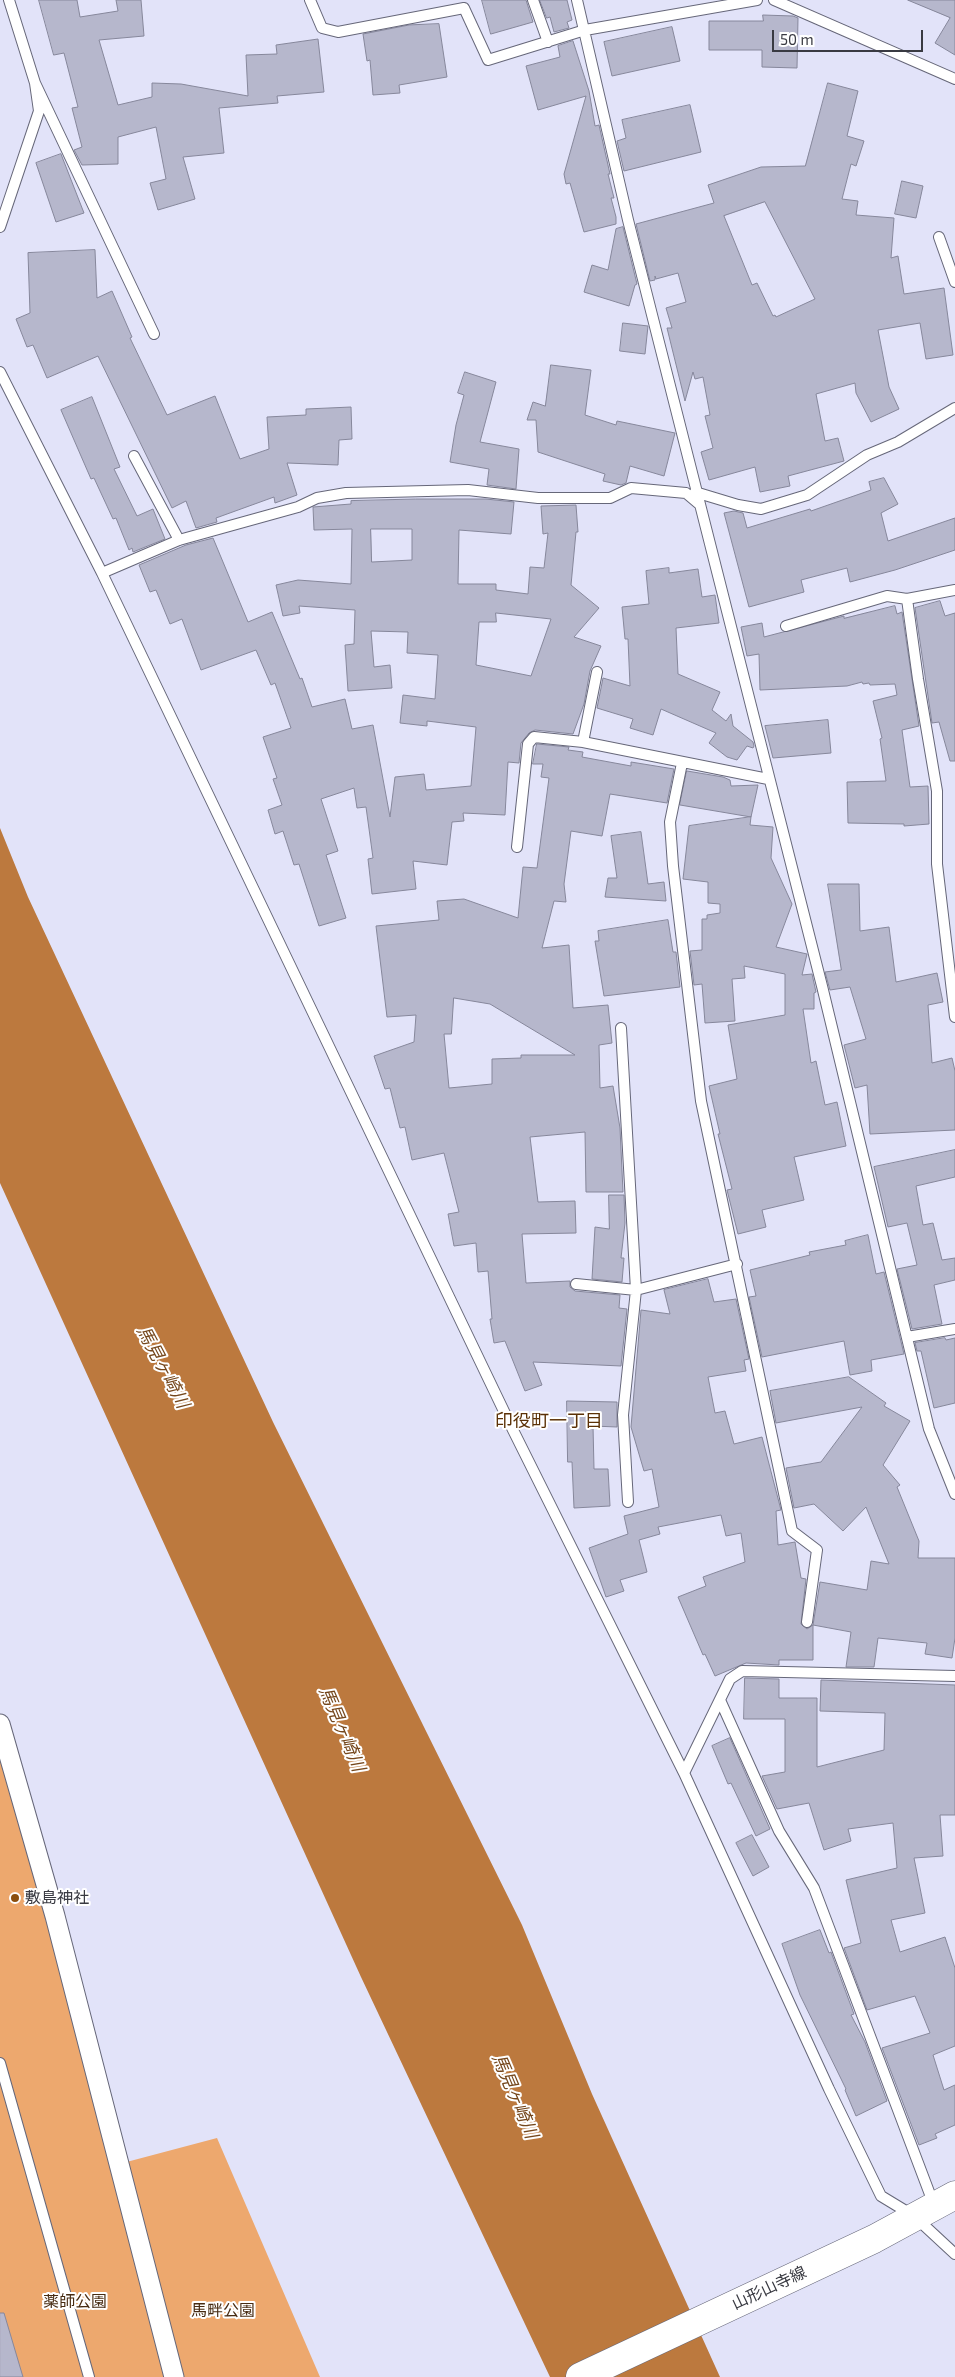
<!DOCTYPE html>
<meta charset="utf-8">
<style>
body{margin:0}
#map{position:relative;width:955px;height:2377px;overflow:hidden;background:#e2e3f9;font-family:"Exo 2",sans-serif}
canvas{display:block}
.scale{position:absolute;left:772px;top:30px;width:151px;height:22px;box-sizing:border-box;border:2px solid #393a42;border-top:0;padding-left:6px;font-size:15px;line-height:18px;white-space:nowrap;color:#393a42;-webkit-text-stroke:4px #fff;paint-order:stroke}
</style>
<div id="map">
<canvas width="955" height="2377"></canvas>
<div class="scale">50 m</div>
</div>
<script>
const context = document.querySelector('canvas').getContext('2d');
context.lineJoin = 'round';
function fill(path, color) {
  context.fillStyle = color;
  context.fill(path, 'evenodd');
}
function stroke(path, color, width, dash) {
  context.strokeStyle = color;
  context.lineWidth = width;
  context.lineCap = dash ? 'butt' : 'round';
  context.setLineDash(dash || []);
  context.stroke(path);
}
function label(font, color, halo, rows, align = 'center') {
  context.font = font + ' "Exo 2","Noto Sans JP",sans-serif';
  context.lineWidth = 4;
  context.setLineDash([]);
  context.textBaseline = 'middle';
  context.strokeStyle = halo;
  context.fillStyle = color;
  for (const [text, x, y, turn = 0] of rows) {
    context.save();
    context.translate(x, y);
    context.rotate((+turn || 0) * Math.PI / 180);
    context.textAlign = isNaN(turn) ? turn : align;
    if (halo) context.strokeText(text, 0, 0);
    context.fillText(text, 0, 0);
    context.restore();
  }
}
const green = new Path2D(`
 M0,1756L168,2358L119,2164L217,2138L320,2377H0Z`);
const water = new Path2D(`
 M0,828L28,897L273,1422L522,1925L592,2094L720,2377H550L361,1977L0,1183Z`);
const building = new Path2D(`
 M39,0H77L80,17L118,11L116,0H141L144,36L99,40L118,105L152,97V83L181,84L248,96L246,55L277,54L276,45L318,39L324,92L277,96L278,103L219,108L224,153L183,157L195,199L158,210L150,183L166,179L156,127L118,137V164L82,165L74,150L82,147L72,108L78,107L64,53L54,55Z
 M482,0H526L533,22L491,34Z
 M540,0H567L572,20L567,22L569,28L554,32L550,17L547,18Z
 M908,0H955V55L935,43L950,18Z
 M763,15L793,16L798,18L797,68L762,67V50H709V21H763Z
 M439,24L447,77L399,85L400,93L373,95L370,60L367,61L363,34L409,25Z
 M672,27L680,61L612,76L604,42Z
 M573,41L589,91L595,126L599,125L610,174H608L614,198H611L616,217V224L584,232L570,183L566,184L564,174L586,96L538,110L526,66L560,57L558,46Z
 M828,83L858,91L847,136L864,141L856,166L851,164L842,199L858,201L856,215L894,218L891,258L898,256L904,294L944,288L953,355L926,359L920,323L878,330L889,387L899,409L871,422L856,393L855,383L816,394L825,441L838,438L844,461L788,476L790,486L760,492L755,467L709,480L701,452L713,448L705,416L710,415L703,377L695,379L693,372L685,401L667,328H672L666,308L686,302L678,273L656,279L655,276V280L650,281L636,224L714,203L708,185L761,167L805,166ZM765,202L815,299L776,317L775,315L773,316L757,283L752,285L724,216Z
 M690,105L701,152L624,171L617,141L626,138L622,120Z
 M61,154L84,213L56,222L36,163Z
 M902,181L923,186L916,218L895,214Z
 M623,227L637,284L635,285L629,306L584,292L592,265L608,270L616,229Z
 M95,250L97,298L112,291L132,337L130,338L167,415L215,396L240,459L269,449L267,417L306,415V409L351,407L352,439L339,440L338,465L287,463L297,495L275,503L274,497L216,518L217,522L196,528L186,501L172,508L98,356L47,378L33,345L27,347L16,319L30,313L28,253Z
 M623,323L648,326L645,354L620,351Z
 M551,365L591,370L585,415L616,425L617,421L675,433L664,476L630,466L626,483L621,485L603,481L605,474L538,452L536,420H527L533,402L545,406Z
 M465,372L496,382L480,442L519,449L516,489L487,485L489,469L450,462L456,425L464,395L458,393Z
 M92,397L120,467L114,469L137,516L153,509L165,539L133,552L132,548L129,550L116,518L113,519L94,478L91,479L61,410Z
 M884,478L898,504L881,513L888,541L955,518V550L895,570L850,582L847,568L801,580L804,592L749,607L724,513L734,511L743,513L747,528L810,509L811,511L871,490L869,482Z
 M416,499H486L514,502L511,534L459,530L458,584H496V590L528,594L530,567L544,568L548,533L543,534L541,506L576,505L578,532H576L571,585L599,608L574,637L601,646L590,671L584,704L573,734L535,730L529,733L521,743L519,763L508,762L505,815L463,813L464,821L452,822L447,865L413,861L416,889L372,894L368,859L373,858L366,807L357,808L354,788L321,799L338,851L326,855L346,918L319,926L299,864L294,865L283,831L275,834L268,810L282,805L273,779L277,778L263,737L291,728L275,683L271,685L256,650L201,670L182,619L170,624L156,590L150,592L139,565L186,545L213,538L248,622L272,612L300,679L302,678L312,707L345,699L352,729L373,725L390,817L395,777L424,774L426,790L471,786L476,727L427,721V726L400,723L403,695L435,699L438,655L407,653L408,632L371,631L374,667L390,665L392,688L348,691L345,645L354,644L355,610L299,606L300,613L283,616L276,585L298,580L351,584L352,529L314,530L313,507L351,504V501ZM371,529H412V560L372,562ZM496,613L551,619L531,676L476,665L479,622H496Z
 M669,568V573L698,569L702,597L715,595L719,623L676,628L678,674L720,692L712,710L726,721L731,714L733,726L753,742L754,746L753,748L747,746L737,760L727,757L709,743L716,733L661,709L653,735L630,728L633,719L597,708L603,678L630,686L628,639H625L622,607L649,604L646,571Z
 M940,601L945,616L955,613V761H950L939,722L932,723L915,608Z
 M895,606L897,614L902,612L919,726L902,730L910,787L928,786L929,824L904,826V824L848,823L847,782L886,781L880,739L882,738L873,701L897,695L895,684L870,685L869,683L863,684L862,682L847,686L760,690L759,654L747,656L741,627L762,623L764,637L844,616V618Z
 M828,720L831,753L773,758L765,726Z
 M537,744L569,747L568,750L583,752L582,757L631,766V762L674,769L667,803L610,794L602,836L571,831L564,884L566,902L554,901L542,948L569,945L573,1008L608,1005L612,1043L599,1045L600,1088L613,1086L620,1128L623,1192H586L585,1132L530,1137L538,1202L575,1201L576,1233L522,1234L526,1283L570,1281V1287L575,1291L620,1295L619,1308L627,1309L621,1366L533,1362L542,1385L525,1391L505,1341L494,1343L490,1319H492L488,1271L478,1272L476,1243L454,1246L448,1214L459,1212L444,1153L412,1160L405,1127L400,1128L390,1088L385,1089L374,1056L414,1042L416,1015L387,1017L376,926L439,920L437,901L464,899L518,918L523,867L537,868L549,778L541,777L543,764H533ZM454,998L490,1004L575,1055H521V1058L492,1059V1084L449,1088L444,1034H451Z
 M687,771L723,777L730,780L731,786L758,785L751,817L680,805Z
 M751,817L750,825L773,827L771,858L792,904L776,947L807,954L802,975L812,974L816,992L814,993V1009H803L811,1063L816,1061L825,1105L837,1102L846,1146L794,1157L804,1200L762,1210L766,1227L738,1234L727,1190L732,1189L718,1134H720L709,1086L737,1079L728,1025L785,1015V974L744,966L745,978L732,979L735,1021L705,1023L702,984L694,985L690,951L702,950V919H707V915L720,913V904L708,903V882L683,879L689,826Z
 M641,832L648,884L664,882L666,901L605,897L608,878H617L611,836Z
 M828,884H859L860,931L889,927L896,982L937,973L943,1002L928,1005L932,1063L952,1058L955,1071V1130L870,1134L867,1085L855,1088L844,1045L866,1039L850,987L830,990L825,972L841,970Z
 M668,920L673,952H676L680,987L604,996L595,941H599L598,931Z
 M955,1150V1177L916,1186L923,1225L933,1223L942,1260L955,1258V1280L934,1285L942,1324L912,1329L897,1269L917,1265L907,1223L888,1227L874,1167Z
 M609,1195H624L625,1223L621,1258H624L622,1282L592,1279L595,1227L609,1229Z
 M868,1235L876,1274L884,1272L904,1354L871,1360L872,1371L850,1375L844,1341L762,1357L749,1297L756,1296L750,1270L810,1255L809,1252L846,1245L845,1241Z
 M708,1279L714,1302L736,1299L749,1359L744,1360L746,1371L708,1377L715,1413L725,1411L734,1444L762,1437L781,1510L776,1511L778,1545L795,1542L801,1578L806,1579L801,1624L807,1629L813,1625V1660H779V1665L746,1663L715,1676L705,1654L703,1655L678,1597L706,1586L703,1577L745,1562L741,1533L726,1536L721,1515L658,1527L660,1534L639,1540L647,1572L620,1580L624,1591L606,1597L589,1548L628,1534L624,1516L659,1507L652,1469L644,1471L631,1427L641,1310L670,1314L664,1290Z
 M945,1338L946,1340L955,1338V1403L934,1408L921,1351H917L915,1343Z
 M849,1377L886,1403L884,1406L910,1421L883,1465L900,1485L897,1487L919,1541L918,1558H955V1638L952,1658L925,1654L927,1643L878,1638L874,1667H846L851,1632L813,1625L820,1582L867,1590L871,1561L889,1564L866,1507L843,1531L814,1504L794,1508L786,1468L821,1462L862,1407L776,1423L770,1391Z
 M567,1401L617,1402V1427L593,1426L594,1469H608L610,1506L574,1508L572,1462H568Z
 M745,1678L779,1679V1698H817V1767L884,1750L885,1713L820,1711L821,1680L955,1685V1815H940L943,1856L914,1858L925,1913L891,1920L900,1952L945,1937L955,1968V2046L933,2055L944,2090L955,2085V2125L935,2134L937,2138L919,2145L882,2048L930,2033L915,1996L867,2010L844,1948L861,1943L846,1880L897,1868L893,1823L848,1829L851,1841L824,1850L809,1803L777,1809L762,1776L785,1772V1719H744Z
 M730,1738L770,1829L756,1836L731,1783L728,1784L712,1746Z
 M752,1835L769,1867L753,1876L736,1843Z
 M820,1930L829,1953L831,1952L854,2014L851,2015L865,2042L887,2101L856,2116L845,2090L846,2089L800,1995L782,1944Z
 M0,2313H4L23,2377H0Z`);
const lane = new Path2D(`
 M310,0L322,28L338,32L464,8L488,60L585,30L757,0
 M533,0L548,42
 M577,0L628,220L822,986L929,1429L955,1494
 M774,0L955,79
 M35,83L154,334
 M0,227L39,111L35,83L9,0
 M939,237L955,282
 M0,372L102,573L512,1428L684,1773L829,2089L881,2196L914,2216L955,2254
 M134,456L179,540
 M695,492L738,505L761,509L807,495L867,455L898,442L955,408
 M102,573L179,540L298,507L317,498L346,493L468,490L538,498H610L631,488L686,493L699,504
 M907,599L918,679L937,791V864L955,1017
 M786,626L887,596L907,599L955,590
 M583,742L597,672
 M682,763L670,822L673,866L701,1101L792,1531L817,1550L807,1622
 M517,847L528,744L534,737L583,742L768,779
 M621,1028L636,1290L623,1415L628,1502
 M576,1284L636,1290L737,1264
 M907,1337L955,1329
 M720,1700L779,1831L814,1888L934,2205
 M684,1773L730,1679L742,1671L955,1676
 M0,2063L89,2377`);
const street = new Path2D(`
 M0,1724L55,1916L174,2377`);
const primary = new Path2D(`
 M580,2377L874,2239L955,2195`);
const markers = [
 [15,1898,5,"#8b4e0e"]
];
const poiNames = [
 ["敷島神社",25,1898]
];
const streetNames = [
 ["山形山寺線",769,2288,-25]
];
const parkNames = [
 ["薬師公園",75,2302],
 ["馬畔公園",223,2311]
];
const waterNames = [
 ["馬見ヶ崎川",163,1367,62],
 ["馬見ヶ崎川",342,1729,67],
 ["馬見ヶ崎川",515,2096,67]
];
const neighbourhoodNames = [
 ["印役町一丁目",549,1421]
];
fill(green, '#eda86e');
fill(water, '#bc793e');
fill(building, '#b6b7cc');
stroke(building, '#86879b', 1);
stroke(lane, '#666779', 12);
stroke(street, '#666779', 21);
stroke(primary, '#666779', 29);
stroke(lane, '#fff', 10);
stroke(street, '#fff', 19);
stroke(primary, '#fff', 28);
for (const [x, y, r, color] of markers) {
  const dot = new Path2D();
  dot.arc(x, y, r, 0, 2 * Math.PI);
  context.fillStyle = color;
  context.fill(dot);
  stroke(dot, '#fff', 2);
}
label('16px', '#393a42', '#fff', poiNames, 'left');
label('16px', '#393a42', '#fff', streetNames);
label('16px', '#482c13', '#fff', parkNames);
label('italic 18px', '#75471c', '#fff', waterNames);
label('18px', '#5b3106', '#fff', neighbourhoodNames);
</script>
